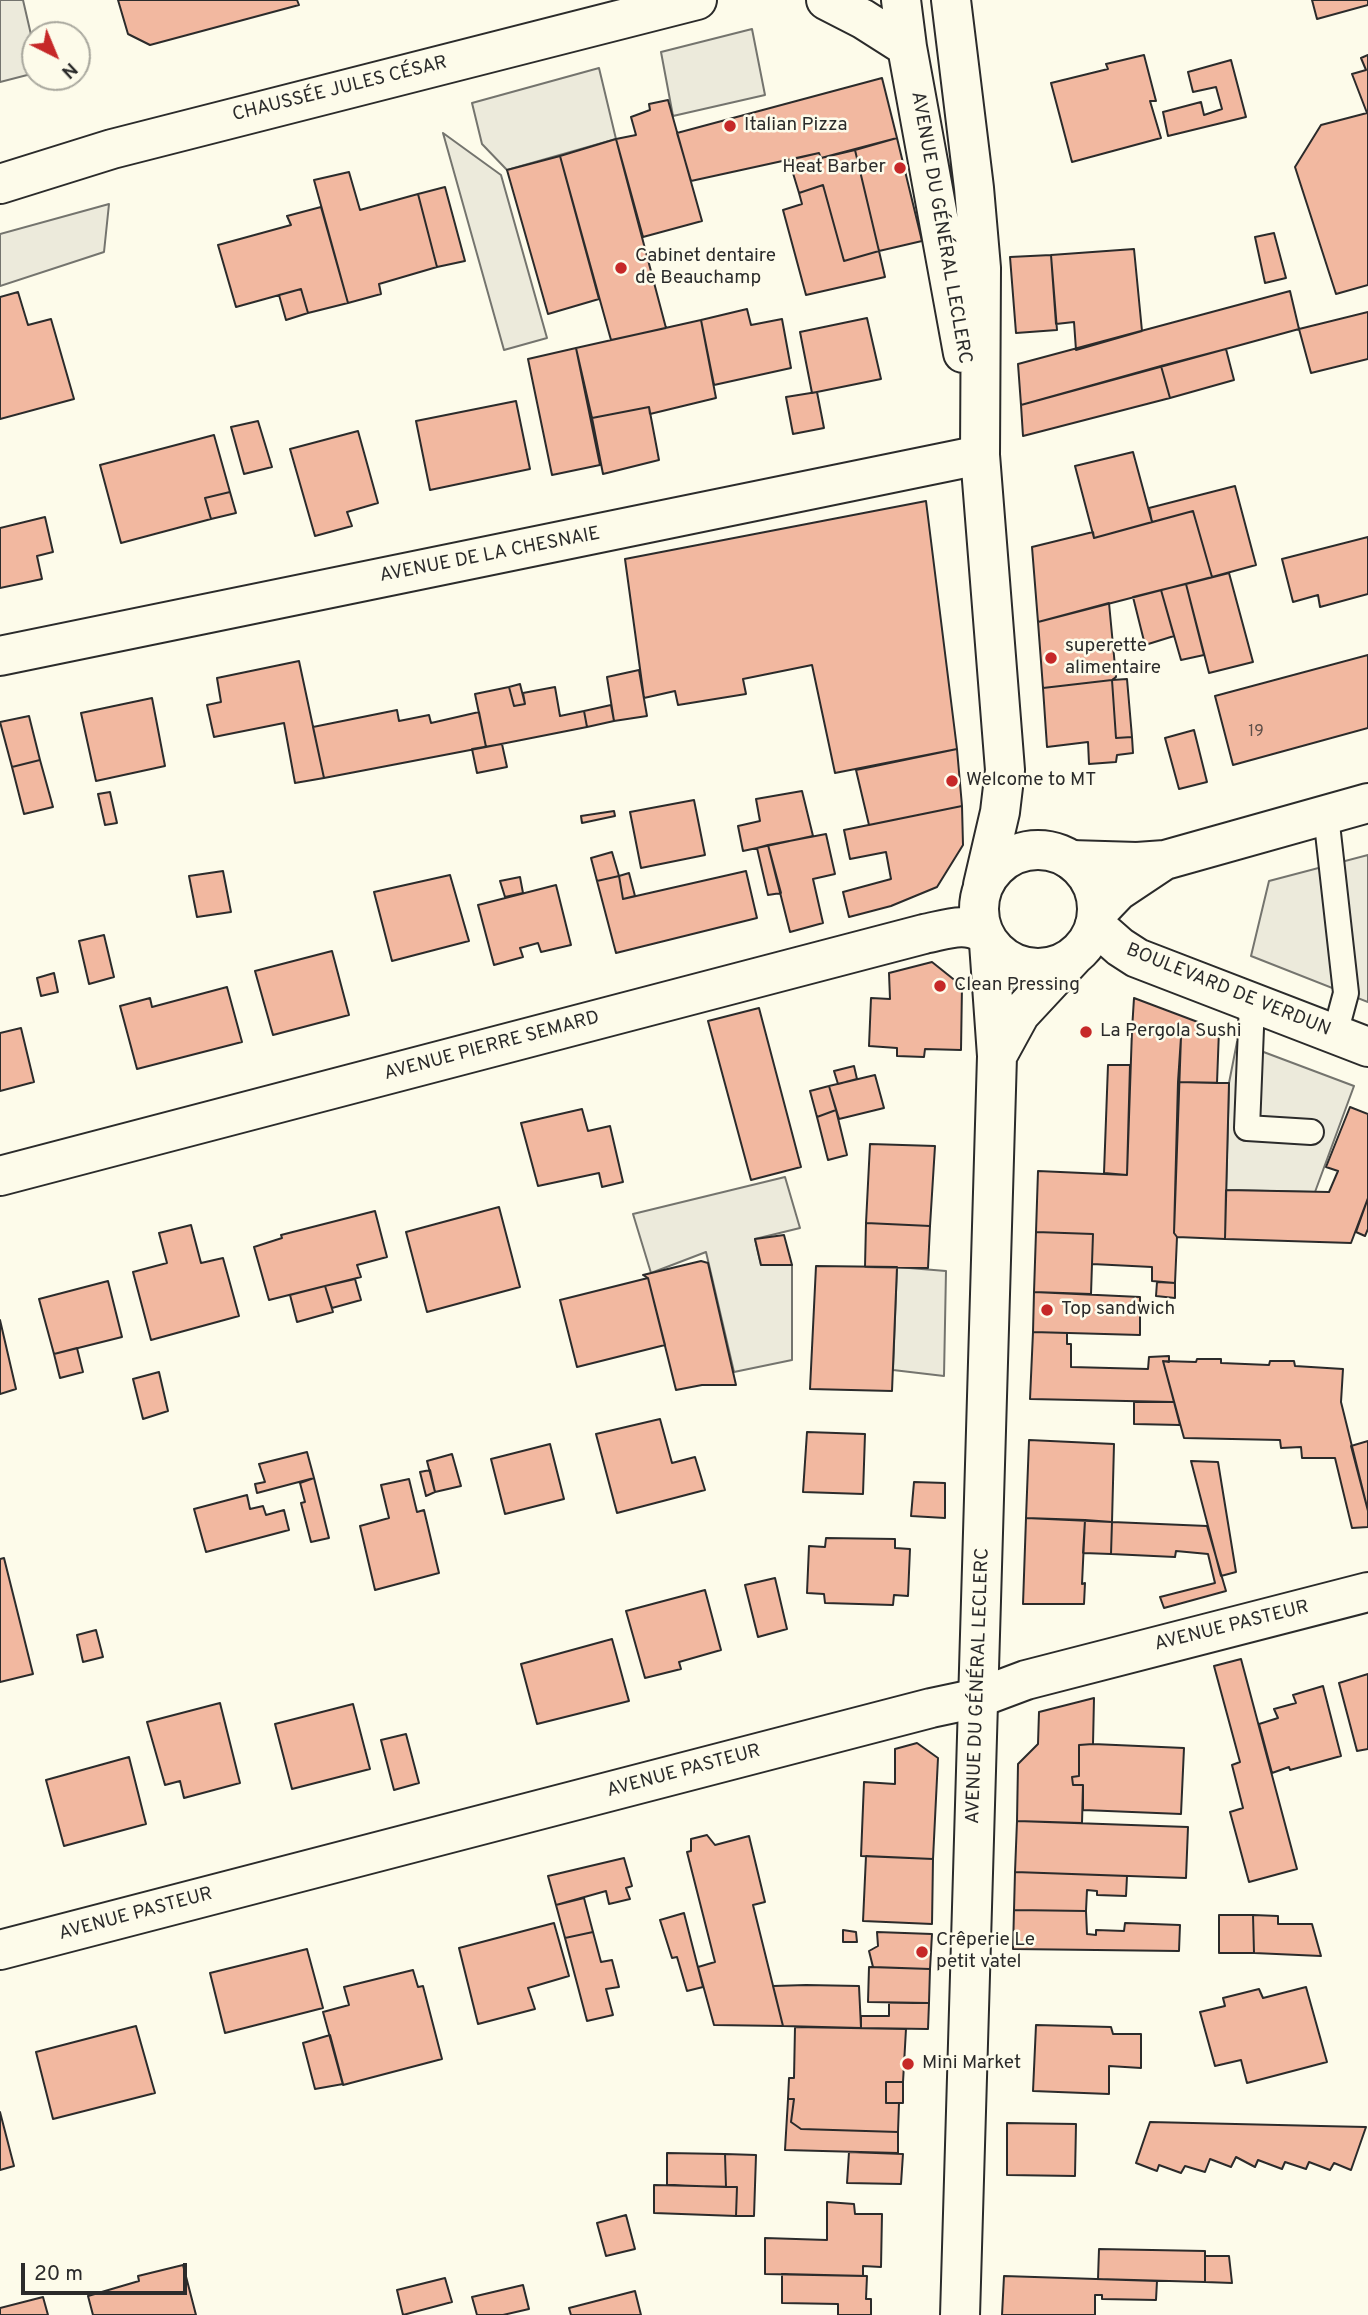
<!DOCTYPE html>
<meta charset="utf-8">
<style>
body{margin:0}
#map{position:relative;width:1368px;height:2315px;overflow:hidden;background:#fdfbea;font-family:Overpass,sans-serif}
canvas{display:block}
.north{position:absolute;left:21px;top:21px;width:70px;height:70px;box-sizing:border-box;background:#fdfbea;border:2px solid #a9a89e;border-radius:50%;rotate:137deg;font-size:19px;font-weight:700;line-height:28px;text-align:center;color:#2b2b2b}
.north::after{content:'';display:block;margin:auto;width:24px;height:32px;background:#c62828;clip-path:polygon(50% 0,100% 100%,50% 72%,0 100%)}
.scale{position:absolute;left:21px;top:2263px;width:166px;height:32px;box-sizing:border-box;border:4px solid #2b2b2b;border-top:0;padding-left:9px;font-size:21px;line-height:24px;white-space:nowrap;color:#2b2b2b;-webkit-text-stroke:5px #fdfbea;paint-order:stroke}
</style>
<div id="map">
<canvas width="1368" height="2315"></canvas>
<div class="north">N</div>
<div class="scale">20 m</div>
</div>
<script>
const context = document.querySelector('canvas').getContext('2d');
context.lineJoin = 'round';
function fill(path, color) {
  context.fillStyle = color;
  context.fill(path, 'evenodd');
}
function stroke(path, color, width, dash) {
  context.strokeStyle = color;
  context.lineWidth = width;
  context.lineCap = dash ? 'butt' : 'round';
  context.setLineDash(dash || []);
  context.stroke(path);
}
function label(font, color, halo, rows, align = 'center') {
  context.font = font + ' Overpass,sans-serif';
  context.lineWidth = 5;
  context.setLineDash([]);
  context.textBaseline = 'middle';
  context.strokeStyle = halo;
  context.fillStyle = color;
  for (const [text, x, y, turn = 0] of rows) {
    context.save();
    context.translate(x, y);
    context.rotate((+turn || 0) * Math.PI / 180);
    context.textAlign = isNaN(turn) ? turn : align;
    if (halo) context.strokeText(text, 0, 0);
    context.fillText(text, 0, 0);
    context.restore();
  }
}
const parking = new Path2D(`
 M0,0H23L35,52V73L0,82Z
 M752,29L765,95L673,116L661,52Z
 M599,68L616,139L507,170L482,144L472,103Z
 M443,133L501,175L547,338L504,350Z
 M109,204L104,252L0,286V234Z
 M1368,855V1002L1251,956L1269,881Z
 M1237,1042L1354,1086L1315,1192L1226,1190L1229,1083Z
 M785,1177L800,1228L755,1239L761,1265H792V1360L734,1372L706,1252L651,1273L633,1214Z
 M897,1267L946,1271L944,1376L893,1370Z`);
const building = new Path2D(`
 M118,0H297L299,5L150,45L128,34Z
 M1312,0H1368V5L1317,19Z
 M1144,55L1156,101H1150L1161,138L1072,162L1051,83L1108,69L1106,64Z
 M1368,55V285L1336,294L1295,167L1321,125L1367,113L1352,74L1366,70L1361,58Z
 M1231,60L1246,117L1168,136L1163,112L1201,102L1204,115L1222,109L1216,87L1193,92L1188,72Z
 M882,78L897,138L821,158L819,153L691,181L677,133Z
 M668,100L702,221L643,237L616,139L636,135L631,117L650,110L649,104Z
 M897,138L922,241L879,251L855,150Z
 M616,139L666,328L611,340L560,156Z
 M855,150L879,251L844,261L823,185L799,193L789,160L819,153L821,158Z
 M560,156L599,299L548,314L507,170Z
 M349,172L360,210L418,194L437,267L379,284L381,294L348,303L314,180Z
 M823,185L844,261L879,251L885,277L806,295L783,210L802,204L799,193Z
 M445,187L465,261L437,267L418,194Z
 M321,207L348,303L308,313L301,289L236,307L218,245L291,225L287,216Z
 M1274,233L1286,278L1265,283L1255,237Z
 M1134,249L1142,331L1076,350L1074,322L1056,324L1051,255Z
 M1051,255L1057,330L1016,333L1010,257Z
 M301,289L308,313L286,320L279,295Z
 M1290,291L1299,329L1021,405L1018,364Z
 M18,292L28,325L51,319L74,399L0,419V297Z
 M747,309L751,325L782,319L791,368L714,385L701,320Z
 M1368,312V359L1311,373L1299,329Z
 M867,318L881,379L812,393L800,332Z
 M701,320L716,398L650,414L649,407L592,418L576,348Z
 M576,348L600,465L552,475L528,359Z
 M1226,349L1234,380L1170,398L1161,366Z
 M1161,366L1170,398L1023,436L1021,405Z
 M817,392L824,428L793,434L786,397Z
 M516,401L530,469L430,490L416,421Z
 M649,407L659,460L603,474L592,418Z
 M258,421L272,467L244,474L231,427Z
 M358,431L378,503L347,512L352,526L315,536L290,449Z
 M214,435L230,492L205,498L211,519L121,543L100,465Z
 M1133,452L1152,522L1094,538L1075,466Z
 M1235,486L1256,565L1212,577L1193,511L1152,522L1149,508Z
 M230,492L236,513L211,519L205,498Z
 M926,501L957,749L835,773L812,665L743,679L746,694L678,705L675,691L644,698L625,559Z
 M1193,511L1212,577L1038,622L1032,547L1093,532L1094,538Z
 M45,517L53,552L37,556L42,579L0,588V528Z
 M1368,537V594L1320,607L1318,595L1293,602L1282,559Z
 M1229,573L1253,662L1209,673L1186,584Z
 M1186,584L1204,655L1181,660L1161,590Z
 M1161,590L1174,636L1145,645L1133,597Z
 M1109,603L1116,677L1112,680L1043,688L1038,622Z
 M1368,655V728L1233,765L1215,696Z
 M299,661L324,778L295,783L284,723L214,737L207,705L221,702L217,678Z
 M639,670L647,716L614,721L607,677Z
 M1127,679L1132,737L1116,738L1112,680Z
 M1112,680L1116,738L1132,737L1133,753L1117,755L1116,762L1089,764L1088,742L1047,747L1043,688Z
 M520,684L525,704L514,706L509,687Z
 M509,687L514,706L525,704L523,693L555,687L560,716L584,711L587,727L486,747L475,694Z
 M152,698L165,766L96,781L81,713Z
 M611,705L614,721L587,727L584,711Z
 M397,710L399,721L429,715L431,723L479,712L486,747L324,778L313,727Z
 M29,716L40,760L12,767L0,722Z
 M1194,730L1207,782L1179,789L1165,738Z
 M502,744L507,767L477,773L472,749Z
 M957,749L962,806L869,825L856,770Z
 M40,760L53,807L24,814L12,767Z
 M802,791L813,836L743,851L738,826L760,821L756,799Z
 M110,792L117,823L105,825L98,794Z
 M694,800L705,855L641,868L630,812Z
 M962,806L963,845L937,887L891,906L849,917L843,892L891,879L886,852L850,859L844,830Z
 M614,811L615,816L582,823L581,816Z
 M826,834L835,874L813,879L823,923L790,932L768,845Z
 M768,845L781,893L768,895L757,848Z
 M612,852L619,876L597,881L591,858Z
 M223,871L231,912L197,917L189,876Z
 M746,871L757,918L616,953L597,881L619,876L623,899Z
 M629,873L635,896L623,899L619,876Z
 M450,875L469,941L392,961L374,892Z
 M520,877L523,893L505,897L500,881Z
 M556,885L571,945L541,952L538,943L520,948L523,957L494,965L478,905Z
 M104,935L114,977L89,984L79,941Z
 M332,951L349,1015L273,1035L255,971Z
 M932,962L962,986L961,1050L925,1049L924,1057L897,1056V1048L869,1046L871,998L890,999L889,973Z
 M54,973L58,992L41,996L37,978Z
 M227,987L242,1042L137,1069L120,1006L150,998L152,1007Z
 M1134,998L1219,1030L1217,1083L1178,1082L1181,1037L1161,1029L1132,1030Z
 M759,1008L801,1167L751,1180L708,1021Z
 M21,1028L34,1082L0,1091V1033Z
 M1143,1028L1161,1029L1181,1037L1174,1233L1177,1237L1175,1283L1152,1281V1267L1092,1264L1093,1234L1036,1232L1038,1171L1127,1175L1132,1030Z
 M1108,1065H1130L1127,1175L1104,1173Z
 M854,1066L857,1079L838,1084L834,1071Z
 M875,1075L884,1108L839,1119L829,1086Z
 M1178,1082L1229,1083L1225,1239L1177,1237L1174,1233Z
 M829,1086L836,1110L817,1117L810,1091Z
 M1350,1107L1368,1114V1198L1351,1243L1225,1239L1226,1190L1329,1192L1338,1171L1326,1167Z
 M582,1109L588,1131L610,1126L623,1182L602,1187L599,1173L538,1186L521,1123Z
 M836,1110L847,1155L828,1160L817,1117Z
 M870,1144L935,1146L930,1226L866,1223Z
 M1368,1198V1229L1365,1236L1356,1232Z
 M499,1207L520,1287L427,1312L406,1232Z
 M375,1211L387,1257L357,1265L361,1277L269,1300L254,1247L282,1238L281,1235Z
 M866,1223L930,1226L928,1268L865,1267Z
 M191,1225L201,1263L223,1258L239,1316L151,1340L133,1272L167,1263L159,1233Z
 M1036,1232L1093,1234L1091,1294L1034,1292Z
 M784,1235L792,1265H761L755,1239Z
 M701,1261L708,1263L736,1385H702L676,1390L648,1278L643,1275Z
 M816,1266L897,1267L892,1391L810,1389Z
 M648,1278L665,1345L577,1367L560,1300Z
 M355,1279L361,1300L332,1308L325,1286Z
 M108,1281L122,1337L54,1354L39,1299Z
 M1157,1282L1175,1283V1298L1156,1296Z
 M325,1286L333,1312L297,1322L290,1295Z
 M1034,1292L1140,1297V1335L1033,1332Z
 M0,1320L16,1389L0,1394Z
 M1033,1332L1067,1333V1344H1071V1367L1148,1369L1149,1357L1169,1356V1362L1163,1361L1174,1402L1030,1399Z
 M77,1348L83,1372L60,1378L54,1354Z
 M1197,1359H1221V1363L1269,1365L1270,1361H1294L1295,1366L1343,1369L1341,1402L1368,1511V1527L1352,1528L1335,1458H1302L1301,1447L1281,1448L1280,1440L1184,1438L1163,1361L1196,1362Z
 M159,1372L168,1411L143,1419L133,1379Z
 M1134,1402H1174L1180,1425L1134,1424Z
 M660,1419L672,1463L695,1457L705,1490L617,1513L596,1434Z
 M807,1432L865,1434L863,1494L803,1492Z
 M1029,1440L1114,1444L1112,1522L1026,1518Z
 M1368,1441V1511L1351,1446Z
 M550,1444L564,1499L505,1514L491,1459Z
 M307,1452L314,1478L257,1493L255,1484L265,1482L259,1464Z
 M452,1454L461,1486L435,1492L427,1461Z
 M1191,1461L1218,1462L1236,1572L1221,1576Z
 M430,1470L435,1492L426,1496L420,1472Z
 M314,1478L329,1538L311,1542L301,1503L305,1502L300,1483Z
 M409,1479L417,1512L424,1510L439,1573L375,1590L360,1526L389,1518L381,1485Z
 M914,1482L945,1483V1518L911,1516Z
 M247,1495L250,1509L263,1506L266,1515L284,1510L289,1530L206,1552L194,1509Z
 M1026,1518L1085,1520L1082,1584L1085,1583L1084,1604H1023Z
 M1085,1520L1112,1522L1111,1554L1083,1553Z
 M1112,1522L1207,1526L1226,1591L1164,1608L1160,1597L1215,1583L1208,1554L1176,1551L1175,1557L1111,1554Z
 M826,1538L895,1539V1548L910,1549L908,1596L894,1595L893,1605L825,1603L824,1594L807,1593L809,1546L825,1547Z
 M4,1558L33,1674L0,1682V1559Z
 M775,1578L787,1629L758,1637L745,1585Z
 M705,1590L721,1650L679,1662L681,1669L645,1678L626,1611Z
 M96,1630L103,1657L83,1662L77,1635Z
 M612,1639L629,1701L537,1724L521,1664Z
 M1241,1659L1297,1869L1249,1882L1230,1812L1243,1808L1232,1765L1240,1762L1214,1666Z
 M1368,1674V1749L1357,1751L1339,1683Z
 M1323,1686L1341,1756L1290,1770L1289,1767L1272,1773L1259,1724L1278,1718L1274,1709L1296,1703L1293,1695Z
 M1094,1698L1093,1744L1079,1745V1776L1072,1777L1073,1785H1083L1082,1823L1017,1821L1018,1764L1038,1744L1039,1712Z
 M220,1703L240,1783L184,1798L180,1781L165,1785L147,1722Z
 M353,1704L370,1769L292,1789L275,1724Z
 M406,1734L419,1783L394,1790L381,1740Z
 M917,1743L938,1758L933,1859L861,1856L864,1782L895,1784V1749Z
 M1093,1744L1184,1748L1181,1814L1083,1810V1785H1073L1072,1777L1079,1776V1745Z
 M129,1757L146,1824L64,1846L46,1780Z
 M1017,1821L1188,1827L1186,1878L1015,1872Z
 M707,1835L715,1845L749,1836L765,1902L753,1905L783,2026L714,2025L698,1967L715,1962L687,1852L691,1851V1839Z
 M866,1856L933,1859L932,1924L863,1921Z
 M624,1858L632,1886L626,1888L630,1899L609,1904L606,1891L556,1905L548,1876Z
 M1015,1872L1127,1876L1126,1896L1097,1895V1891L1087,1890L1086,1911L1014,1910Z
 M584,1898L593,1932L565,1938L556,1905Z
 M1014,1910L1086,1911L1087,1934L1096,1935V1930L1124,1931L1125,1923L1180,1925L1179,1951L1013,1949Z
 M684,1913L703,1987L687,1991L677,1957L672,1958L660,1920Z
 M1219,1915H1253L1254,1953H1219Z
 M1253,1915L1278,1916V1924H1312L1321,1956L1254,1953Z
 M554,1923L569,1976L528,1988L535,2009L478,2024L459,1948Z
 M843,1930L856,1932L857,1942H843Z
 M593,1932L601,1962L612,1960L619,1987L606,1989L613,2015L587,2021L565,1938Z
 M877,1932L932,1934L930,1969L873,1967L869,1951L878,1946Z
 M307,1949L323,2008L225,2033L210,1973Z
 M869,1967L930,1969L929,2003L868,2002Z
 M413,1970L418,1987L423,1986L442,2059L343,2085L323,2012L349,2005L344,1987Z
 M806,1985L859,1986L861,2028L783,2026L773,1986Z
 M1306,1987L1327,2062L1247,2083L1241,2060L1215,2066L1200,2012L1225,2006L1223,1998L1259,1989L1263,1998Z
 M889,2003H929L928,2029L861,2028V2016H889Z
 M1036,2025L1111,2027L1113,2034H1141V2068L1109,2066V2094L1033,2091Z
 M136,2026L155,2093L53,2119L36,2052Z
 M795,2027L906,2029L903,2082H886V2103H899L898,2132L801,2129L791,2122L794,2099H788L789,2078H794Z
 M330,2035L343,2084L315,2089L303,2043Z
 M886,2082H903V2103H886Z
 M788,2099H794L791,2122L801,2129L898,2132V2153L785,2150Z
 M0,2112L14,2166L0,2170Z
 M1150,2122L1321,2126L1366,2127L1351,2170L1334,2163L1330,2170L1309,2162L1306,2169L1285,2162L1282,2169L1258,2160L1255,2167L1236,2157L1231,2167L1210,2159L1205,2172L1185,2166L1181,2173L1159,2165L1157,2171L1136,2163Z
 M1007,2123L1076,2124L1075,2176L1007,2175Z
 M849,2152L903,2154L901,2184L847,2183Z
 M667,2153L725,2154L726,2187L667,2185Z
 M725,2154L756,2155L754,2216H736L737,2187H726Z
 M654,2185L737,2187L736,2216L654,2213Z
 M827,2202L854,2204L855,2214H882L881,2267L863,2266V2276L765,2274V2238L827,2240Z
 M626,2215L635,2249L606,2256L597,2223Z
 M1099,2249L1205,2251V2282L1098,2279Z
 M1205,2256H1229L1232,2283L1205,2282Z
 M183,2265L196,2315H93L88,2296L139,2281L138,2276Z
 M782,2274L867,2276L866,2299H871V2315H838V2304L782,2303Z
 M1004,2276L1157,2281L1156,2300L1102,2299V2295H1095V2315H1002Z
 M445,2278L452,2302L403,2315L397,2290Z
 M523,2285L529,2309L503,2315H477L472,2297Z
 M635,2291L641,2315H571L569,2308Z
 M43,2297L48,2315H0V2308Z`);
const service = new Path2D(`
 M1326,815L1346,993L1335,1034
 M1252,1003L1247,1128L1311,1132`);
const minor = new Path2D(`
 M0,656L980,455
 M1071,860L1137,862L1165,860L1368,803
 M1097,913L1118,891L1163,861
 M1095,925L1120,947L1137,958L1368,1047
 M0,1176L924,934C945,930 966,921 984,934
 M0,1950L931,1708L978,1698L1026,1680L1368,1592`);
const secondary = new Path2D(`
 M826,0L863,19L907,47
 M901,0L907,47L963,353
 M951,0L974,188L981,268L980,455L1005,770L1000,812L983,885
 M979 909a59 59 0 1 1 118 0a59 59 0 1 1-118 0Z
 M997,1056L1020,1014L1073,957
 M960,2315L997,1056L989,943`);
const primary = new Path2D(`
 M0,184L112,149L697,0`);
const markers = [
 [730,126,7,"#c62828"],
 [900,168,7,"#c62828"],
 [621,268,7,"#c62828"],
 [1051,658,7,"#c62828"],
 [952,781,7,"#c62828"],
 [940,986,7,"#c62828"],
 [1086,1032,7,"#c62828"],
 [1047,1310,7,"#c62828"],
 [922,1952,7,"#c62828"],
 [908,2064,7,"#c62828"]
];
const numberNames = [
 ["19",1256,733]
];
const streetNames = [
 ["CHAUSSÉE JULES CÉSAR",340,90,-14],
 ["AVENUE DU GÉNÉRAL LECLERC",940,228,80],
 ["AVENUE DE LA CHESNAIE",490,556,-11],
 ["BOULEVARD DE VERDUN",1228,991,22],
 ["AVENUE PIERRE SEMARD",492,1047,-15],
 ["AVENUE PASTEUR",1232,1627,-14],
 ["AVENUE DU GÉNÉRAL LECLERC",979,1686,-88],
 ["AVENUE PASTEUR",684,1772,-15],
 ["AVENUE PASTEUR",136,1915,-15]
];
const poiNames = [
 ["Italian Pizza",744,126],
 ["Heat Barber",886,168,"right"],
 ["Cabinet dentaire",635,257],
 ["de Beauchamp",635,279],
 ["superette",1065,647],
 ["alimentaire",1065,669],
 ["Welcome to MT",966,781],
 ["Clean Pressing",954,986],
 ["La Pergola Sushi",1100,1032],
 ["Top sandwich",1061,1310],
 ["Crêperie Le",936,1941],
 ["petit vatel",936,1963],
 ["Mini Market",922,2064]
];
fill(parking, '#eceadb');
stroke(parking, '#74746e', 2);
fill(building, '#f2b8a0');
stroke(building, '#2b2b2b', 2);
stroke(service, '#2b2b2b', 28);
stroke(minor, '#2b2b2b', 42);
stroke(secondary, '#2b2b2b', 42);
stroke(primary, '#2b2b2b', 42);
stroke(service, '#fdfbea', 24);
stroke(minor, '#fdfbea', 38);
stroke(secondary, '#fdfbea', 38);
stroke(primary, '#fdfbea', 38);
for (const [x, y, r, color] of markers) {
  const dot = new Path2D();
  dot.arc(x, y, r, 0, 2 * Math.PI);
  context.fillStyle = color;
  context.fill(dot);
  stroke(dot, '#fdfbea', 2.5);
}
label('16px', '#5d4e48', null, numberNames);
label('19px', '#2b2b2b', '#fdfbea', streetNames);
label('19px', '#2b2b2b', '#fdfbea', poiNames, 'left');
</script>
